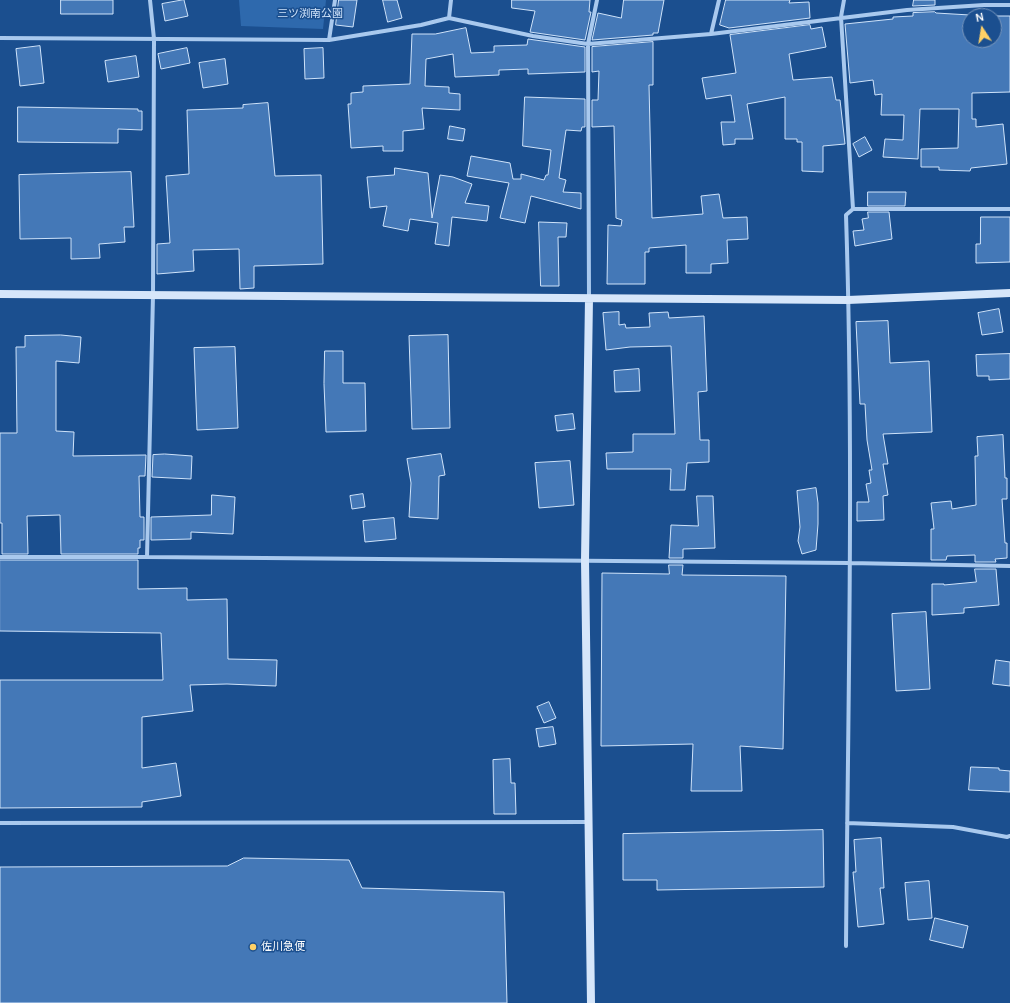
<!DOCTYPE html>
<meta charset="utf-8">
<style>
body{margin:0}
#map{position:relative;width:1010px;height:1003px;overflow:hidden;background:#1b4f8f;font-family:Manrope,sans-serif}
canvas{display:block}
.north{position:absolute;left:962px;top:8px;width:40px;height:40px;box-sizing:border-box;background:#1b4f8f;border:1px solid #7695bc;border-radius:50%;rotate:348deg;font-size:11px;font-weight:700;line-height:16px;text-align:center;color:#fff}
.north::after{content:'';display:block;margin:auto;width:14px;height:18px;background:#ffd166;clip-path:polygon(50% 0,100% 100%,50% 72%,0 100%)}
</style>
<div id="map">
<canvas width="1010" height="1003"></canvas>
<div class="north">N</div>
</div>
<script>
const context = document.querySelector('canvas').getContext('2d');
context.lineJoin = 'round';
function fill(path, color) {
  context.fillStyle = color;
  context.fill(path, 'evenodd');
}
function stroke(path, color, width, dash) {
  context.strokeStyle = color;
  context.lineWidth = width;
  context.lineCap = dash ? 'butt' : 'round';
  context.setLineDash(dash || []);
  context.stroke(path);
}
function label(font, color, halo, rows, align = 'center') {
  context.font = font + ' Manrope,"Noto Sans JP",sans-serif';
  context.lineWidth = 3;
  context.setLineDash([]);
  context.textBaseline = 'middle';
  context.strokeStyle = halo;
  context.fillStyle = color;
  for (const [text, x, y, turn = 0] of rows) {
    context.save();
    context.translate(x, y);
    context.rotate((+turn || 0) * Math.PI / 180);
    context.textAlign = isNaN(turn) ? turn : align;
    if (halo) context.strokeText(text, 0, 0);
    context.fillText(text, 0, 0);
    context.restore();
  }
}
const green = new Path2D(`
 M239,0H326L323,29L241,26Z`);
const building = new Path2D(`
 M61,0H113V14H61Z
 M184,0L188,16L165,21L162,4Z
 M339,0H357L353,27L336,25Z
 M383,0H397L402,18L388,22Z
 M512,0H590L589,12H591L585,40L530,32L535,11L512,8Z
 M624,0H664L658,33H653V35L592,40L598,13L621,18Z
 M726,0H790L789,3L809,2L810,18L729,28L720,25Z
 M914,0H935V5L913,6Z
 M935,12L936,13L970,15V41L994,40V16H1010V92L972,93V119H976V127L1003,124L1007,164L971,168L970,171L939,170V167H921V149L958,148L959,109H920L918,159L883,157L885,139L903,140L904,115H881L882,94L875,95L873,80L850,83L845,24L893,19V17L913,16V13Z
 M810,25L811,29L822,27L826,47L789,54L793,80L832,77L836,100H840L845,144L823,146V172L802,171V142H797V139H785V97L747,104L753,139H735V144L723,145L721,122H735L731,95L706,99L702,78L736,73L730,35Z
 M466,28L471,53L494,52V46L527,45L528,39L585,47V72L528,74V69L499,70V75L455,77L453,54L426,59L425,86L449,87V93L460,94V110L422,108L424,129L403,131V151H383V146L351,148L348,104H351V93L363,92V86L410,84L412,34H435Z
 M653,42V85H649L652,218L703,214L701,196L719,194L723,218L747,217L748,239L727,240L728,263L711,264V273H686V245L649,248V252H645V284H607L608,225L621,226L622,220L616,218L614,126L592,127V100H598L599,71L592,72V47Z
 M40,46L44,83L20,86L16,49Z
 M187,48L190,63L161,69L158,54Z
 M323,48L324,78L305,79L304,49Z
 M136,56L139,77L108,82L105,61Z
 M225,59L228,84L203,88L199,63Z
 M525,97L585,99V127H582L581,131L566,130L559,178L566,180L563,192L581,193V209L531,196L525,223L500,218L509,183L467,176L471,156L510,163L513,179H521V174L544,180L546,175H548L551,150L523,146Z
 M268,103L275,176L321,175L323,264L254,266V288L240,289L239,249L193,250L194,271L157,274V244L170,243L166,176L189,174L187,110L243,108V105Z
 M18,107L138,109V111H142V130L118,129V143L18,142Z
 M450,126L465,129L463,141L448,139Z
 M865,137L872,150L859,157L853,144Z
 M395,168L428,173L432,218L440,175L453,177L472,184L465,203L489,206L487,221L452,217L449,246L435,244L438,223L410,219L408,231L383,226L387,206L370,208L367,177L394,175Z
 M131,172L134,227H124L125,242L99,244L100,258L71,259V238L20,239L19,175Z
 M868,192H906L905,206H868Z
 M868,212H889L892,239L855,246L853,231L864,230L862,219L868,218Z
 M981,217H1010V262L976,263V244H980Z
 M539,222L567,223L566,237H558L559,286H541Z
 M999,309L1003,332L982,335L978,313Z
 M619,312V325L625,324L626,328L650,327L649,313L668,312L669,318L704,316L707,391L698,392L700,440H709V462L687,463L685,490H670L671,469H607L606,453L633,452V434H675L671,346L630,347L606,350L603,313Z
 M888,321L890,363L929,361L932,432L883,434L888,464H883L888,495L883,496L884,520L857,521V502H869L866,484L871,483L869,470H872L867,440L865,404H860L856,322Z
 M61,335L81,337L79,363L56,361V431L74,432L73,456L146,455L145,476H139L140,517H144V540H140V548H138V554H61L60,515L27,516L28,554H2V523H0V433H17L16,347H25V336Z
 M448,335L450,428L412,429L409,336Z
 M235,347L238,428L197,430L194,348Z
 M325,351H343V383H365L366,431L326,432L324,384Z
 M1010,354V379L989,380V376H977L976,355Z
 M639,369L640,391L615,392L614,371Z
 M573,414L575,429L557,431L555,416Z
 M1003,435L1005,478H1007V499H1002L1005,543H1007V558L995,559L996,562H975V555L947,556L946,560H931V529H934L931,503L951,501L952,509L976,505L975,456H978L977,437Z
 M165,454L192,456L191,479L152,477L153,455Z
 M441,454L445,475L439,476L438,519L409,517L411,483L407,459Z
 M570,461L574,505L539,508L535,463Z
 M816,488L818,503V524L816,550L802,554L798,541L800,527L797,491Z
 M363,494L365,507L352,509L350,496Z
 M212,495L235,497L233,534L191,532V539L151,540V517L211,515Z
 M697,496H713L715,548L683,549V558H669L671,525L698,526Z
 M394,518L396,539L365,542L363,521Z
 M0,560H138V589L187,588V600L227,599L228,659L277,660L276,686L227,684L190,685L193,711L142,717V768L176,763L181,796L142,802V807L0,808V680H163L161,633L0,631Z
 M669,565H683L682,575L786,576L783,749L740,746L742,791H691L693,744L601,746L602,573L669,574Z
 M975,569H996L999,605L964,608V613L932,615V584H944V585L976,582Z
 M926,612L930,689L896,691L892,614Z
 M996,660L1010,662V686L993,684Z
 M549,702L556,718L544,723L537,707Z
 M553,727L556,744L539,747L536,729Z
 M510,759L511,783H515L516,814H494L493,760Z
 M971,767L999,768V770L1010,771V792L969,790Z
 M823,830L824,887L657,890V880H623V834Z
 M881,838L884,888H880L884,924L858,927L853,872H856L854,840Z
 M244,858L349,860L362,888L504,892L507,1003H0V867L227,866Z
 M929,881L932,918L908,920L905,883Z
 M935,918L968,926L963,948L930,940Z`);
const street = new Path2D(`
 M150,0L154,39L153,295L147,557L849,563L1010,566
 M844,0L841,17L853,209L846,215C854,459 848,703 846,946
 M449,18L451,0
 M711,34L719,0
 M0,38L329,40L421,25L449,18L533,36L588,44L711,34L907,10L984,5H1010
 M329,40L335,0
 M853,209H1010
 M589,299L588,44L597,0
 M0,557H147
 M0,823L588,822
 M847,823L953,827L1007,837L1010,836`);
const secondary = new Path2D(`
 M0,294L848,300L1010,293
 M589,299L585,560L591,1003`);
const markers = [
 [253,947,4,"#ffd166"]
];
const parkNames = [
 ["三ツ渕南公園",310,14]
];
const poiNames = [
 ["佐川急便",261,947]
];
fill(green, '#2e69ad');
fill(building, '#4478b7');
stroke(building, '#cfe3fa', 1);
stroke(street, '#a9c9ee', 4);
stroke(secondary, '#d6e6fa', 8);
for (const [x, y, r, color] of markers) {
  const dot = new Path2D();
  dot.arc(x, y, r, 0, 2 * Math.PI);
  context.fillStyle = color;
  context.fill(dot);
  stroke(dot, '#1b4f8f', 1.5);
}
label('11px', '#cfe3fa', '#1b4f8f', parkNames);
label('11px', '#fff', '#1b4f8f', poiNames, 'left');
</script>
